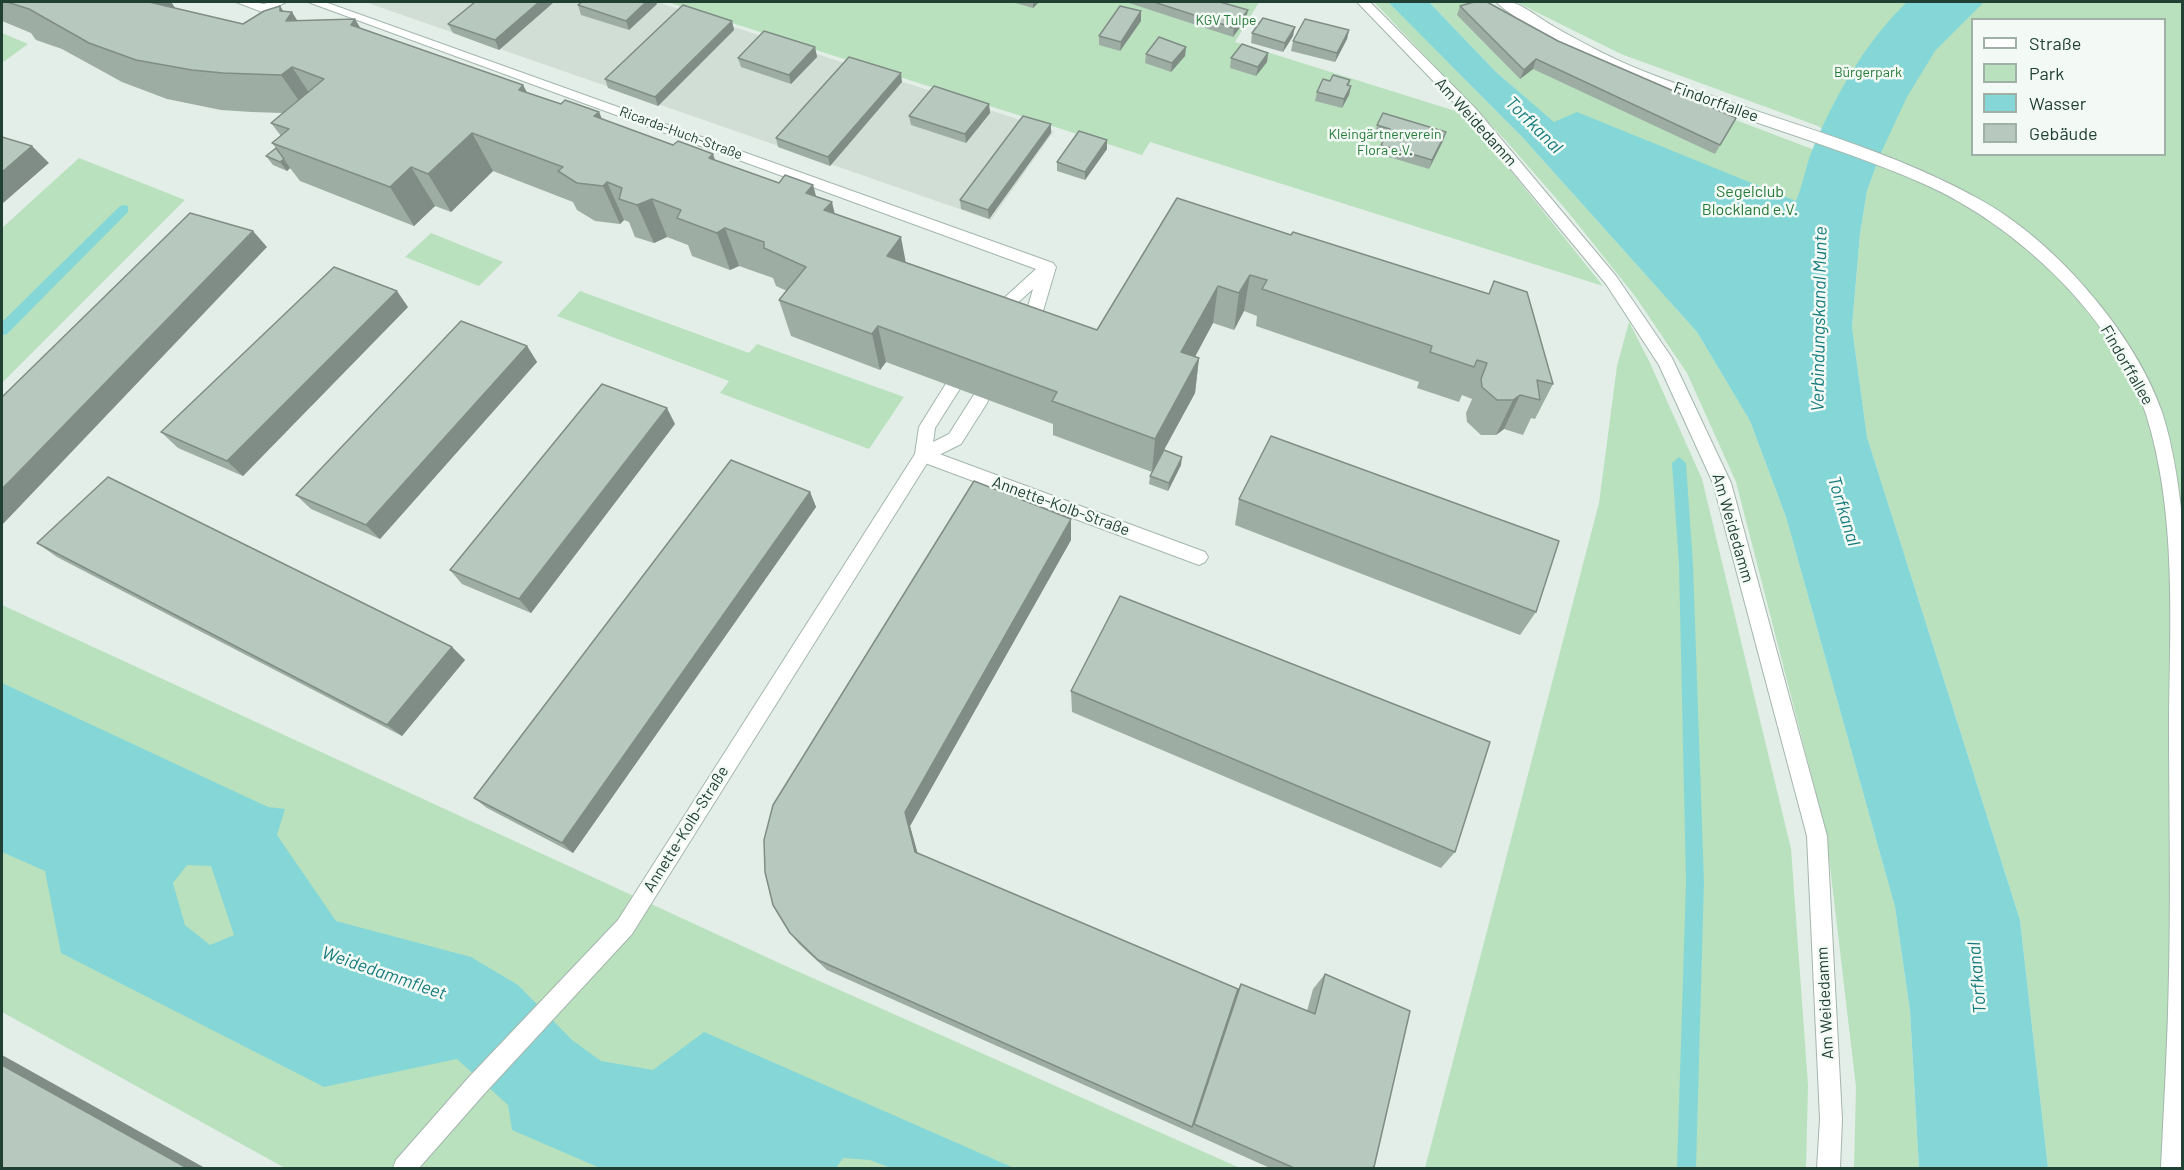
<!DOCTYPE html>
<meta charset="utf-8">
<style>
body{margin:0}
#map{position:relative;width:2184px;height:1170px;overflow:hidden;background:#e2eee7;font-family:Barlow,sans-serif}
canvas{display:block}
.frame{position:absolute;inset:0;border:3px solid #204033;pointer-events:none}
.legend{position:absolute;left:1971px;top:18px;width:195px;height:138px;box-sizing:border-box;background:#f3faf5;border:2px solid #9fb0a7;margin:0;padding:8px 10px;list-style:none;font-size:18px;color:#204033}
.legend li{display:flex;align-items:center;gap:12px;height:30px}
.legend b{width:30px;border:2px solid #9fb0a7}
</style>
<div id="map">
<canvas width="2184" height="1170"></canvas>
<div class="frame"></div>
<ul class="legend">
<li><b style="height:8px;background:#fff"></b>Straße</li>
<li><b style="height:16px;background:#b9e1be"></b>Park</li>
<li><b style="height:16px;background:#85d7d7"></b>Wasser</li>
<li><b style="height:16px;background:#b7c9bf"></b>Gebäude</li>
</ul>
</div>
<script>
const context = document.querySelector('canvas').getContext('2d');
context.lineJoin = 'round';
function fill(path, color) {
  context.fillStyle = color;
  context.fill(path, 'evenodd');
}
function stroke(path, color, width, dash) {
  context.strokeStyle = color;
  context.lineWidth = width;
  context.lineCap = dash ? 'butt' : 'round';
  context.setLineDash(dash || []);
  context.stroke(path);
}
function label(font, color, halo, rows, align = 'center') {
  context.font = font + ' Barlow,sans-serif';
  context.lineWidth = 5;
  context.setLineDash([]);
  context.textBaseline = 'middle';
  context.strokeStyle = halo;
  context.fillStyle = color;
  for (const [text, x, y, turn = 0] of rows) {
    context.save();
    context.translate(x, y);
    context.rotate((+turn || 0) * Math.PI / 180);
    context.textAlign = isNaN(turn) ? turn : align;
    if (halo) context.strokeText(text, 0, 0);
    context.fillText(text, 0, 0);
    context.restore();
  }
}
const built = new Path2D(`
 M365,2H657L1054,131L991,220Z`);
const green = new Path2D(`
 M667,2H1259L1235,42L1465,114L1603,286L1150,142L1142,155Z
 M1374,2H1388L1523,138L1697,332L1750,421L1786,517L1895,907L1910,1011L1919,1168H1854L1856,1087L1826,832L1736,482L1687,373L1635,296L1568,212L1507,142Z
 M1429,2H1476L1662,92L1833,157L1789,330L1496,72Z
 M1516,2H2182V1168H2048L2020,920L1867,437L1852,327L1860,234L1867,191L1880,155L1827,132L1818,126L1621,54ZM1972,20H2164V154H1972Z
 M2,33L28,44L2,63Z
 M79,158L185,200L2,383V228Z
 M431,233L503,262L479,286L405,257Z
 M580,291L749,353L757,344L904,397L869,449L720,393L729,381L557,316Z
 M1629,322L1650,363L1702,479L1791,849L1808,1085L1806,1168H1425L1599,503L1617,366Z
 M2,605L790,968L1240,1168H285L2,1012Z`);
const water = new Path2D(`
 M1388,2H1429L1496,72L1554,122L1577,112L1796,201C1803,184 1806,165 1813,148C1835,96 1866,41 1907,2H1984L1935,51L1907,97L1880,155L1867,191L1860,234L1852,327L1867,437L2020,920L2048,1168H1919L1910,1011L1895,907L1786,517L1750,421L1697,332L1523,138Z
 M2,683L268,807L285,809L277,835L336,921L471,957L518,985L572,1040L601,1061L653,1070L704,1032L1014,1168H891L870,1160L843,1158L836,1168H600L512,1130L508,1105L457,1059L324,1087L61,953L45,871L2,852ZM187,865L211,866L234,935L210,945L185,925L173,883Z`);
const stream = new Path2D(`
 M124,205L128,206V212L7,334L2,335V322L120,206Z
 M1679,457L1686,463L1693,565L1704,882L1696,1168H1677L1686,882L1679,565L1672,463Z`);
const lane = new Path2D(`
 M923,448L1205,552L1208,557L1205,562L1199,565L917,460L915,455L917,450Z`);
const street = new Path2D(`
 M236,2H254L264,4L270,2H286L265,13Z
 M308,2H325L1053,263L1056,267L1043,311L1030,333H1018L1016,329L1027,310L1033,289L1013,307L1003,324H991L989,320L1003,299L1036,269Z
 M1357,2H1370L1476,109L1616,276L1672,358L1731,483L1827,836L1842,1119L1840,1168H1817L1820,1119L1807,836L1713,483L1659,365L1606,284L1466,115Z
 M1496,2C1499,2 1505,1 1509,2C1523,4 1540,19 1553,26C1584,44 1615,60 1648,73C1758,116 1876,142 1979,199C2054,240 2134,332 2162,412C2173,446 2178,482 2182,516V1168H2161C2164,1103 2168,1038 2169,973C2171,890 2169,807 2169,724C2170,622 2177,513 2146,414C2115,317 2015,224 1924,184C1803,131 1671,104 1555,39C1535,28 1512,17 1496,2Z
 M953,381L961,387L935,428L933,442L949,434L975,393H987L989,398L987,403L961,444L929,460L632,934L485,1093L419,1168H393L396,1160L469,1077L618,920L915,454L919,427L947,382Z`);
const wall = new Path2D(`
 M2,2H171L175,8L243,24L284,11L297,21L360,28L523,85L527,92L561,104L599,112L602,119L779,183L813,185L816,196L835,214L906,262L1097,330L1177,198L1553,384L1535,419L1531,418L1523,435L1504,429L1496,435H1481L1467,422L1466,413L1472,399L1462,395L1459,402L1417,388L1419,382L1256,326L1257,316L1244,311L1234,330L1213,323L1195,357L1199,358L1195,393L1164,450L1181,465L1168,491L1149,484L1150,476L1152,472L1053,435V424L886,362L880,370L791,336L779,300L787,291L776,286L773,278L739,266L730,270L692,256L688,245L667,237L654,243L635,237L629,222L624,220L620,224L595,221L577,210L573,202L493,171L451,212L435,206L414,226L300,181L290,168L287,171L273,165L266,156L276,148L272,143L281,136L271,123L282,113L252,112L221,110L167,99L122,82L62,49L36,40L31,33L2,21Z
 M475,2H554L499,50L453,33L448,24Z
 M1012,2H1039L1033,8Z
 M1126,2H1220L1246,19L1233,37Z
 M657,4L629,30L581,15L578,5Z
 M1460,6L1558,41L1736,118L1715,154L1533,69L1520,79L1457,15Z
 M1141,11V21L1120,51L1099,45V36Z
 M732,21L734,30L658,106L608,88L605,79Z
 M1349,30L1347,39L1335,62L1291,51L1293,41Z
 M1252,33L1293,36L1283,52L1251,43Z
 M815,47L817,57L791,84L741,67L738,58Z
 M1186,47L1185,56L1171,72L1145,63L1146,54Z
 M1268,53L1267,62L1256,76L1230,68L1231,58Z
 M1350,80L1349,86H1351L1349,95L1342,108L1315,101L1317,92L1330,81Z
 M902,82L830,166L778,147L776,138Z
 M989,104L990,113L966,143L911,125L909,116Z
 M1051,124V133L989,219L961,209L960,200Z
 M1377,125L1443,141L1429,169L1379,154L1381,145L1385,137L1375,134Z
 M1107,140V149L1085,180L1057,171V162Z
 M408,307L243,476L178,448L161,432Z
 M527,346L537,362L380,539L311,509L296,495Z
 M675,424L531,613L462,584L450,570Z
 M810,492L816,507L573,853L487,808L474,798Z
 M1239,499L1536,612L1520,635L1235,525Z
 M1071,519V540L910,826L917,853L1238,989L1241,984L1307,1011L1313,989L1325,974L1371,1168H1270L827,970L799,944L790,933Z
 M37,543L452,647L465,660L402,736L57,557Z
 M1071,691L1455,852L1441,868L1072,712Z`);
const shadedWall = new Path2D(`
 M143,2H171L180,15Z
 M539,2H554L499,50L495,40Z
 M646,2H656L657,4L629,30L626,21Z
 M1033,2H1039L1033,8Z
 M280,6L288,18L292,12L317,52L312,61L280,11Z
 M1248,10L1246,19L1233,37L1234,28Z
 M1141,11V21L1120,51L1121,42Z
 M355,19L379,59L351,25Z
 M732,21L734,30L658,106L655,97Z
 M1295,27L1293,36L1283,52L1285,43Z
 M1349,30L1347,39L1335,62L1337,53Z
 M815,47L817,57L791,84L789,75Z
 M1186,47L1185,56L1171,72L1172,63Z
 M1268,53L1267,62L1256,76L1258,67Z
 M1536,59L1533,69L1520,79L1524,70Z
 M292,67L318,106L308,114L281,75Z
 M901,73L902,82L830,166L828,157Z
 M523,85L542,124L519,90Z
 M1351,86L1349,95L1342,108L1344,99Z
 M989,104L990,113L966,143L965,134Z
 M599,112L615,151L594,116Z
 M1051,124V133L989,219L988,210Z
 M1446,132L1443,141L1429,169L1432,160Z
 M472,133L493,171L451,212L428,174Z
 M1107,140V149L1085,180V172Z
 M32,146L49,163L2,204V172Z
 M713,154L726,192L709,158Z
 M284,159L290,168L287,171L280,162Z
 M411,167L435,206L414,226L390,187Z
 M607,182L624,220L620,224L603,186Z
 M813,185L823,224L806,193Z
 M652,199L667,237L654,243L637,205Z
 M832,202L841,240L824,210Z
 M725,228L739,266L730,270L717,233Z
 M253,231L267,247L2,525V489Z
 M901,237L908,274L887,256Z
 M1250,275L1244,311L1234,330L1239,293Z
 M1218,286L1213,323L1178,388L1181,352Z
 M397,291L408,307L243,476L227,461Z
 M878,326L886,362L880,370L872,334Z
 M527,346L537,362L380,539L366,525Z
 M1199,358L1195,393L1152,472L1155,439Z
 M1520,395L1504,429L1496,435L1513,400Z
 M667,408L675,424L531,613L519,599Z
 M1182,457L1181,465L1168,491L1169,483Z
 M810,492L816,507L573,853L562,843Z
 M1071,519V540L910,826L921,865L915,852L905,812Z
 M452,647L465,660L402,736L387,725Z
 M2,1055L205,1168H187L2,1065Z`);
const building = new Path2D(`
 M7,2H149L243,24L264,11L280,6V11L292,12L286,21L355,19L351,25L523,85L519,90L561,104L565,100L599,112L594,116L673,145L678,141L713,154L709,158L779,183L785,175L813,185L806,193L832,202L824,210L901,237L887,256L1097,330L1177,198L1291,235L1293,232L1489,294L1494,281L1527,292L1553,384L1537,380L1540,400L1520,395L1513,400H1497L1482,387L1481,379L1487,363L1477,360L1474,367L1430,352L1432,346L1262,289L1267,280L1250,275L1239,293L1218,286L1181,352L1199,358L1155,439L1052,401L1057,392L878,326L872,334L779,300L806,267L764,248V242L725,228L717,233L677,218L681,210L652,199L637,205L619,199L622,188L607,182L603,186L577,183L558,171L563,167L472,133L428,174L411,167L390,187L272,143L289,129L271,123L324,79L292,67L281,75L223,73L192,70L136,60L89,43L29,9Z
 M475,2H539L495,40L448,24Z
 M582,2H646L626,21L578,5Z
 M1154,2H1220L1248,10L1234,28Z
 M1474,2H1487L1558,41L1736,118L1720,145L1536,59L1524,70L1460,6Z
 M683,5L732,21L655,97L605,79Z
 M1120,6L1141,11L1121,42L1099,36Z
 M1263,18L1295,27L1285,43L1252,33Z
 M1305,19L1349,30L1337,53L1293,41Z
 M764,31L815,47L789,75L738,58Z
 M1159,37L1186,47L1172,63L1146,54Z
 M1242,44L1268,53L1258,67L1231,58Z
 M849,57L901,73L828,157L776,138Z
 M1333,75L1350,80L1347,85L1351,86L1344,99L1317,92L1323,79L1330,81Z
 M934,86L989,104L965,134L909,116Z
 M1383,113L1446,132L1432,160L1381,145L1390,129L1377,125Z
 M1023,116L1051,124L988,210L960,200Z
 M1079,131L1107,140L1085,172L1057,162Z
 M2,137L32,146L2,172Z
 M276,148L284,159L280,162L266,156Z
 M190,213L253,231L2,489V397Z
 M334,267L397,291L227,461L161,432Z
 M461,321L527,346L366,525L296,495Z
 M602,384L667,408L519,599L450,570Z
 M1271,436L1559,541L1536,612L1239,499Z
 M1164,450L1182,457L1169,483L1150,476Z
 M731,460L810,492L562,843L474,798Z
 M108,477L452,647L387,725L37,543Z
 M974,481L1071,519L905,812L915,852L1238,989L1192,1127L818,960L790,933L773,905L765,872L764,840L773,805Z
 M1120,596L1490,742L1455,852L1071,691Z
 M1325,974L1410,1011L1374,1167L1371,1168H1294L1194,1124L1241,984L1315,1014Z
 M2,1065L187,1168H2Z`);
const farParknames = [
 ["KGV Tulpe",1226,20],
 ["Bürgerpark",1868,72],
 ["Kleingärtnerverein",1385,134],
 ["Flora e.V.",1385,150]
];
const farStreetnames = [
 ["Ricarda-Huch-Straße",681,133,20]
];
const streetNames = [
 ["Findorffallee",1716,102,20],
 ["Am Weidedamm",1476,122,48],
 ["Findorffallee",2127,365,60],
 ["Annette-Kolb-Straße",1061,506,20],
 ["Am Weidedamm",1733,528,74],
 ["Annette-Kolb-Straße",686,829,-58],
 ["Am Weidedamm",1825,1003,-93]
];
const parkNames = [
 ["Segelclub",1750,192],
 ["Blockland e.V.",1750,210]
];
const waterNames = [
 ["Torfkanal",1534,125,45],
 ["Verbindungskanal Munte",1819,319,-89],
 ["Torfkanal",1844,511,73],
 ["Weidedammfleet",384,973,19],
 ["Torfkanal",1977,978,-95]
];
fill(built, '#d0ded5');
fill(green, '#b9e1be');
fill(water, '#85d7d7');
fill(stream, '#85d7d7');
stroke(lane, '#a4b6ad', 2);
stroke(street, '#a4b6ad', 2);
fill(lane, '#fff');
fill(street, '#fff');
fill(wall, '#9dada4');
fill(shadedWall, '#808d86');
fill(building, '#b7c9bf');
stroke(building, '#808d86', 1.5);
label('14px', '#277b3a', '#f3faf5', farParknames);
label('14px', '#204033', '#f3faf5', farStreetnames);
label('16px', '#204033', '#f3faf5', streetNames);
label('16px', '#277b3a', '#f3faf5', parkNames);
label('italic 18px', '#157b7c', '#f3faf5', waterNames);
</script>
